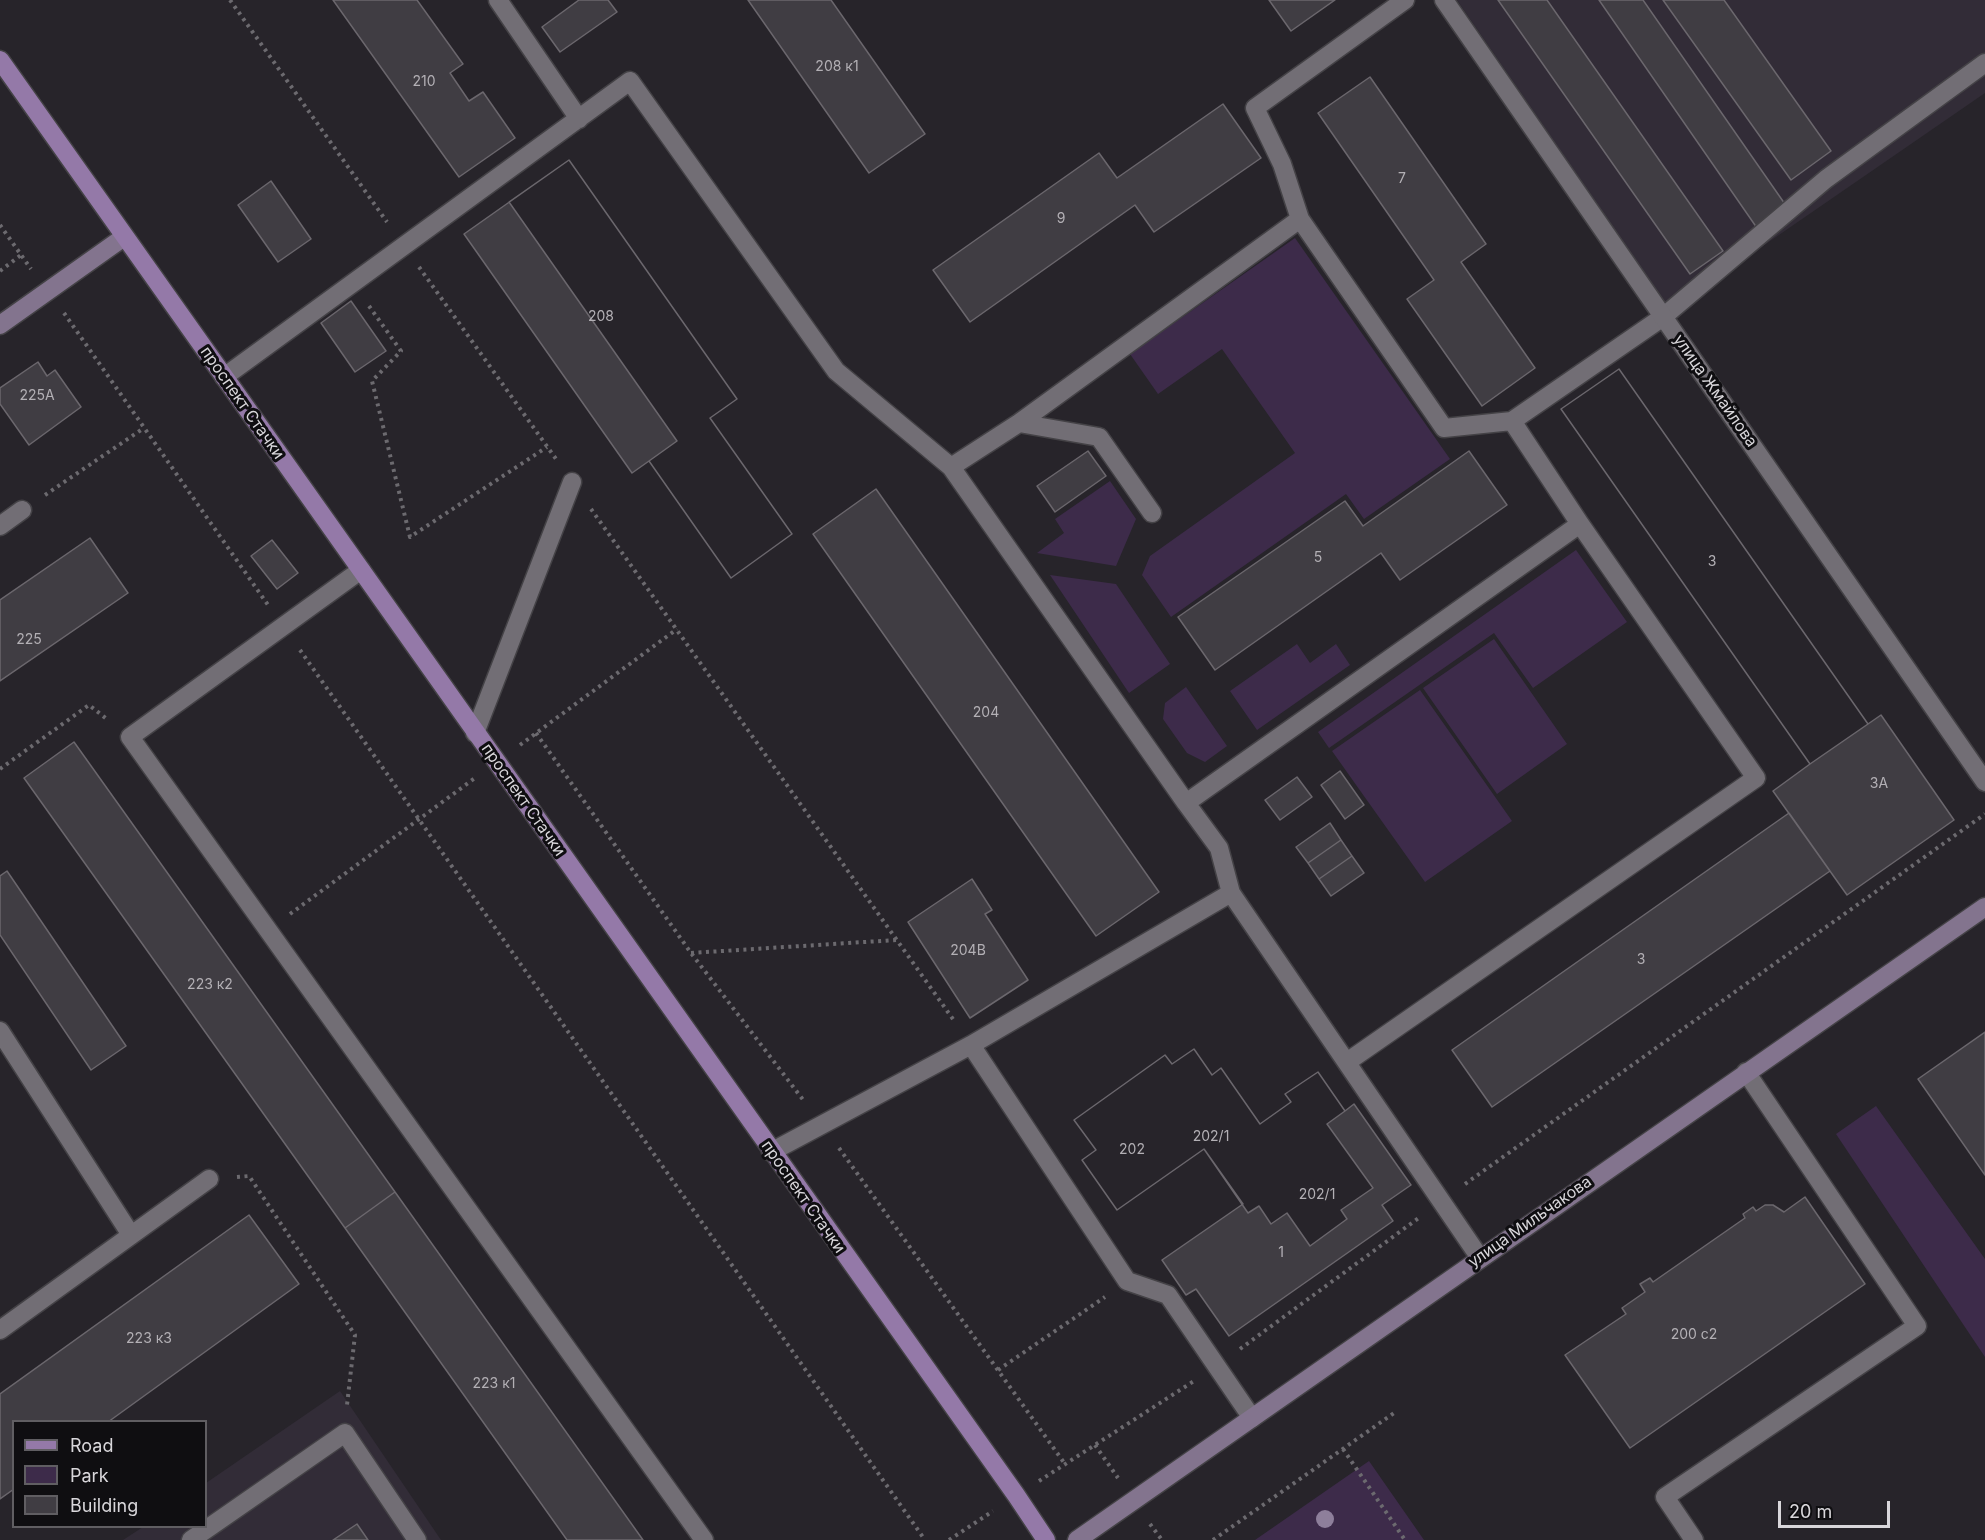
<!DOCTYPE html>
<meta charset="utf-8">
<style>
body{margin:0}
#map{position:relative;width:1985px;height:1540px;overflow:hidden;background:#27242a;font-family:Inter,sans-serif}
canvas{display:block}
.legend{position:absolute;left:12px;top:1420px;width:195px;height:108px;box-sizing:border-box;background:#0f0e11;border:2px solid #605e62;margin:0;padding:8px 10px;list-style:none;font-size:18px;color:#d9d7db}
.legend li{display:flex;align-items:center;gap:12px;height:30px}
.legend b{width:30px;border:2px solid #605e62}
.scale{position:absolute;left:1778px;top:1501px;width:112px;height:27px;box-sizing:border-box;border:3px solid #d9d7db;border-top:0;padding-left:8px;font-size:18px;line-height:21px;white-space:nowrap;color:#d9d7db;-webkit-text-stroke:4px #0f0e11;paint-order:stroke}
</style>
<div id="map">
<canvas width="1985" height="1540"></canvas>
<ul class="legend">
<li><b style="height:8px;background:#9479a8"></b>Road</li>
<li><b style="height:16px;background:#3d2b4a"></b>Park</li>
<li><b style="height:16px;background:#403d43"></b>Building</li>
</ul>
<div class="scale">20 m</div>
</div>
<script>
const context = document.querySelector('canvas').getContext('2d');
context.lineJoin = 'round';
function fill(path, color) {
  context.fillStyle = color;
  context.fill(path, 'evenodd');
}
function stroke(path, color, width, dash) {
  context.strokeStyle = color;
  context.lineWidth = width;
  context.lineCap = dash ? 'butt' : 'round';
  context.setLineDash(dash || []);
  context.stroke(path);
}
function label(font, color, halo, rows, align = 'center') {
  context.font = font + ' Inter,sans-serif';
  context.lineWidth = 6;
  context.setLineDash([]);
  context.textBaseline = 'middle';
  context.strokeStyle = halo;
  context.fillStyle = color;
  for (const [text, x, y, turn = 0] of rows) {
    context.save();
    context.translate(x, y);
    context.rotate((+turn || 0) * Math.PI / 180);
    context.textAlign = isNaN(turn) ? turn : align;
    if (halo) context.strokeText(text, 0, 0);
    context.fillText(text, 0, 0);
    context.restore();
  }
}
const built = new Path2D(`
 M1457,0H1985V93L1670,310Z
 M340,1391L441,1540H123L143,1527L206,1526V1483Z`);
const green = new Path2D(`
 M1295,238L1450,459L1364,519L1346,494L1171,617L1142,575L1150,556L1295,453L1222,349L1158,394L1130,354Z
 M1110,481L1136,519L1116,566L1037,553L1064,533L1055,519Z
 M1576,550L1627,622L1533,688L1494,633L1329,748L1318,732Z
 M1050,575L1116,584L1170,664L1129,693Z
 M1494,639L1567,744L1497,794L1423,688Z
 M1297,644L1310,663L1336,644L1350,665L1257,730L1230,691Z
 M1186,687L1227,746L1205,762L1187,753L1163,719L1165,703Z
 M1420,690L1512,821L1425,882L1332,751Z
 M1876,1106L1985,1259V1357L1836,1134Z
 M1369,1461L1424,1540H1255Z`);
const building = new Path2D(`
 M333,0H417L463,64L450,73L469,101L483,92L515,138L459,177Z
 M579,0H608L617,12L560,52L542,27Z
 M748,0H831L925,134L869,173Z
 M1269,0H1335L1291,31Z
 M1498,0H1547L1723,251L1690,274Z
 M1599,0H1643L1787,207L1757,228Z
 M1663,0H1724L1831,151L1791,180Z
 M1370,77L1486,244L1461,262L1535,368L1482,406L1407,299L1434,280L1318,113Z
 M1223,104L1261,158L1154,232L1135,205L970,322L933,270L1099,153L1117,178Z
 M569,160L737,399L710,418L792,534L731,578L649,461L632,473L464,234Z
 M569,160L737,399L710,418L792,534L731,578L649,461L677,441L509,202Z
 M271,181L311,239L278,262L238,205Z
 M351,301L386,351L355,372L321,323Z
 M38,362L47,376L55,370L81,407L29,445L0,404V388Z
 M1619,369L1868,724L1881,715L1954,820L1847,895L1773,791L1810,764L1561,409Z
 M1619,369L1868,724L1810,764L1561,409Z
 M1088,451L1106,476L1055,512L1037,486Z
 M1469,451L1507,505L1400,580L1381,553L1215,670L1178,617L1345,501L1363,526Z
 M876,489L1159,892L1096,936L813,534Z
 M90,538L128,593L0,681V600Z
 M272,540L298,573L277,589L251,556Z
 M74,742L395,1192L345,1228L24,778Z
 M1340,771L1364,805L1345,819L1321,785Z
 M1297,777L1312,797L1280,820L1265,800Z
 M1789,813L1830,871L1492,1107L1452,1050Z
 M1330,823L1341,840L1308,863L1296,847Z
 M1341,840L1352,856L1319,879L1308,863Z
 M1352,856L1364,873L1331,896L1319,879Z
 M7,871L126,1046L91,1070L0,935V876Z
 M972,879L992,910L985,914L1028,980L970,1018L908,922Z
 M1985,1032V1175L1918,1079Z
 M1194,1049L1212,1075L1221,1068L1260,1124L1291,1102L1285,1094L1318,1072L1345,1111L1327,1124L1373,1188L1341,1210L1347,1219L1310,1246L1287,1213L1271,1224L1259,1206L1248,1213L1204,1149L1117,1210L1082,1160L1096,1150L1074,1120L1165,1055L1172,1064Z
 M1194,1049L1212,1075L1221,1068L1260,1124L1291,1102L1285,1094L1318,1072L1345,1111L1354,1104L1411,1185L1382,1205L1393,1221L1229,1336L1196,1289L1186,1295L1162,1260L1243,1204L1204,1149L1117,1210L1082,1160L1096,1150L1074,1120L1165,1055L1172,1064Z
 M395,1192L643,1540H567L345,1228Z
 M1805,1197L1865,1284L1630,1448L1565,1355L1626,1314L1622,1308L1645,1292L1640,1284L1650,1278L1653,1282L1745,1218L1743,1214L1753,1207L1756,1211L1765,1205H1773L1784,1212Z
 M249,1215L299,1284L108,1422H14V1489L0,1499V1394Z
 M357,1524L368,1540H333Z`);
const path = new Path2D(`
 M230,0L387,222
 M0,225L31,269
 M419,267L556,459
 M0,271L21,255
 M369,306L401,351L372,381L410,537L547,447
 M64,313L268,605
 M45,495L144,428
 M591,509L955,1022
 M300,650L925,1540
 M536,733L691,953L804,1101
 M520,745L677,629
 M0,769L89,705L108,720
 M290,914L475,778
 M691,953L896,940
 M839,1148L1065,1464
 M237,1177L249,1176L355,1335L347,1405
 M1465,1184L1985,814
 M1240,1349L1420,1217
 M998,1370L1105,1297
 M1095,1445L1118,1478
 M1343,1449L1405,1540
 M1039,1481L1194,1381
 M1150,1524L1162,1540
 M949,1540L993,1511
 M1213,1540L1394,1413`);
const lane = new Path2D(`
 M498,0L579,119
 M1300,219L1444,428L1512,421
 M224,377L630,81L836,371L951,467L1186,803L1219,848L1231,893L1480,1258
 M1019,423L1099,437L1152,513
 M951,467L1019,423L1300,219L1282,164L1255,108L1405,0
 M0,526L22,510
 M361,570L130,737L704,1540
 M475,733L572,482
 M1186,803L1580,524L1512,421L1663,317L1826,179L1985,63
 M0,1031L131,1235
 M971,1045L1127,1281L1168,1295L1252,1418
 M1347,1062L1756,778L1580,524
 M771,1152L971,1045L1231,893
 M0,1330L209,1179
 M191,1540L345,1433L417,1540
 M1694,1540L1665,1497L1917,1326L1746,1072`);
const street = new Path2D(`
 M1444,0L1985,782`);
const secondary = new Path2D(`
 M0,325L124,237
 M1077,1540L1985,907`);
const primary = new Path2D(`
 M0,60L1016,1495L1046,1540`);
const trees = [
 [1325,1519]
];
const numberNames = [
 ["208 к1",837,67],
 ["210",424,82],
 ["7",1402,179],
 ["9",1061,219],
 ["208",601,317],
 ["225А",37,396],
 ["5",1318,558],
 ["3",1712,562],
 ["225",29,640],
 ["204",986,713],
 ["3А",1879,784],
 ["204В",968,951],
 ["3",1641,960],
 ["223 к2",210,985],
 ["202/1",1211,1137],
 ["202",1132,1150],
 ["202/1",1317,1195],
 ["1",1281,1253],
 ["200 с2",1694,1335],
 ["223 к3",149,1339],
 ["223 к1",494,1384]
];
const streetNames = [
 ["улица Жмайлова",1715,391,55],
 ["проспект Стачки",242,403,55],
 ["проспект Стачки",523,800,55],
 ["проспект Стачки",803,1197,55],
 ["улица Мильчакова",1530,1222,-35]
];
fill(built, '#322c37');
fill(green, '#3d2b4a');
fill(building, '#403d43');
stroke(building, '#6b676d', 1.5);
stroke(lane, '#444246', 21);
stroke(street, '#444246', 21);
stroke(secondary, '#444246', 21);
stroke(primary, '#444246', 21);
stroke(path, '#6c6a6f', 4, [3, 4.5]);
stroke(lane, '#726e75', 18);
stroke(street, '#726e75', 18);
stroke(secondary, '#83748e', 18);
stroke(primary, '#9479a8', 18);
context.fillStyle = '#8e7f9b';
for (const [x, y] of trees) {
  context.beginPath();
  context.arc(x, y, 9, 0, 2 * Math.PI);
  context.fill();
}
label('14px', '#b3b0b5', null, numberNames);
label('16px', '#d9d7db', '#0f0e11', streetNames);
</script>
